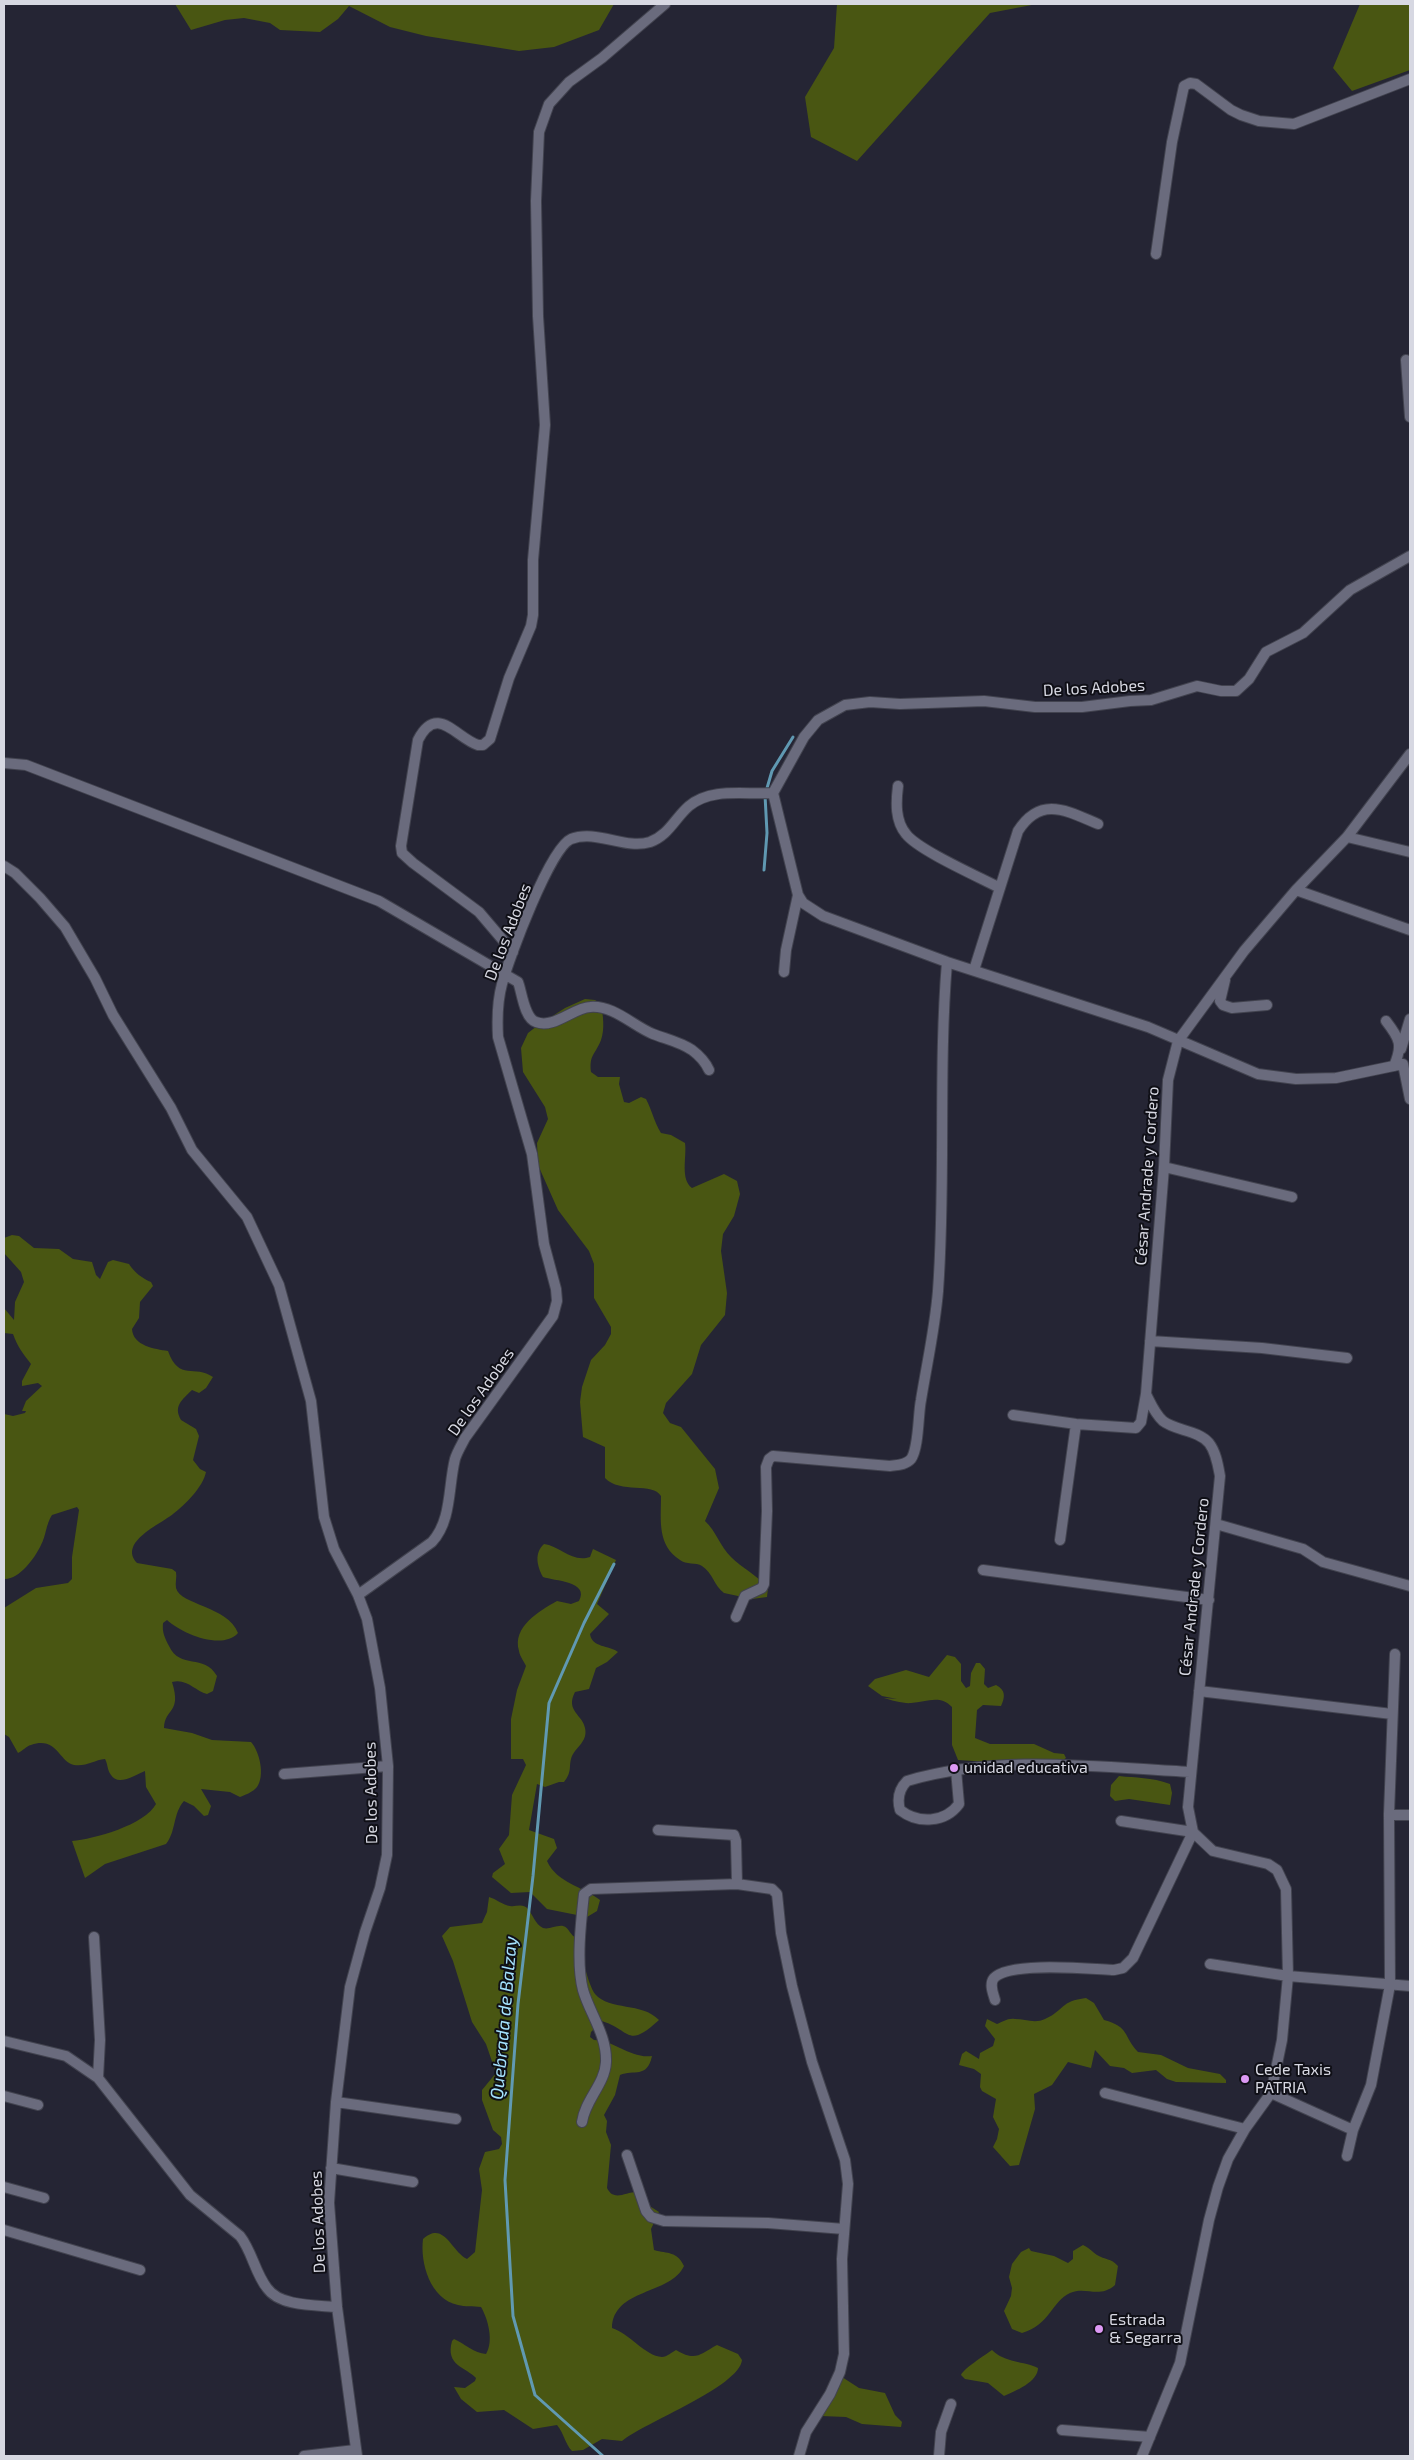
<!DOCTYPE html>
<meta charset="utf-8">
<style>
body{margin:0}
#map{position:relative;width:1414px;height:2460px;overflow:hidden;background:#252534;font-family:"Exo 2",sans-serif}
canvas{display:block}
.frame{position:absolute;inset:0;border:5px solid #d7d8e2;pointer-events:none}
</style>
<div id="map">
<canvas width="1414" height="2460"></canvas>
<div class="frame"></div>
</div>
<script>
const context = document.querySelector('canvas').getContext('2d');
context.lineJoin = 'round';
function fill(path, color) {
  context.fillStyle = color;
  context.fill(path, 'evenodd');
}
function stroke(path, color, width, dash) {
  context.strokeStyle = color;
  context.lineWidth = width;
  context.lineCap = dash ? 'butt' : 'round';
  context.setLineDash(dash || []);
  context.stroke(path);
}
function label(font, color, halo, rows, align = 'center') {
  context.font = font + ' "Exo 2",sans-serif';
  context.lineWidth = 4;
  context.setLineDash([]);
  context.textBaseline = 'middle';
  context.strokeStyle = halo;
  context.fillStyle = color;
  for (const [text, x, y, turn = 0] of rows) {
    context.save();
    context.translate(x, y);
    context.rotate((+turn || 0) * Math.PI / 180);
    context.textAlign = isNaN(turn) ? turn : align;
    if (halo) context.strokeText(text, 0, 0);
    context.fillText(text, 0, 0);
    context.restore();
  }
}
const forest = new Path2D(`
 M175,4H614L599,30L554,47L519,51L426,36L390,27L349,6L338,19L320,32L280,30L270,23L244,18L225,20L191,30Z
 M837,4H1037L990,13L857,161L811,137L805,97L834,48Z
 M1360,4H1410V70L1352,91L1333,68Z
 M585,999L595,1000L601,1004C603,1015 605,1029 601,1040C595,1055 589,1055 591,1072L598,1077H620L619,1084L624,1102L629,1103L641,1097L646,1099C652,1110 654,1122 661,1133L671,1135L685,1143C687,1157 680,1179 692,1188L724,1174L737,1181L740,1194L734,1216L723,1234L721,1251L727,1293L725,1315L701,1345L692,1374L666,1403L663,1413L670,1423L681,1427L715,1469L719,1488L705,1521C716,1531 720,1546 731,1557C742,1568 757,1575 768,1588L767,1597L752,1599L724,1593C714,1586 713,1573 702,1566C696,1562 686,1565 680,1560C657,1545 661,1521 661,1496C653,1482 620,1494 605,1478V1447L583,1437L580,1402L582,1387L591,1360L605,1345L611,1334V1327L594,1298V1264L589,1251L558,1210L538,1165L537,1143L548,1119L545,1107L523,1072L521,1048L528,1033L537,1026L565,1008Z
 M12,1235L19,1236L34,1248L59,1249L73,1259L92,1262L96,1275L100,1279L108,1262L113,1260L129,1264C134,1272 143,1279 151,1282L153,1286L140,1302L139,1318L132,1329C133,1346 155,1349 168,1351C179,1382 195,1364 213,1377L206,1388L199,1393L192,1390C182,1400 173,1406 181,1420L196,1429L199,1436L193,1460L200,1469L206,1472C203,1487 185,1505 173,1514C161,1524 118,1542 137,1563L172,1569L176,1572C177,1577 175,1583 176,1588C180,1605 228,1606 238,1633C222,1651 181,1633 167,1620L163,1623C162,1633 165,1638 169,1646C180,1670 204,1653 217,1676L213,1691L207,1694C195,1691 187,1678 172,1682C182,1714 165,1707 164,1728L192,1733L212,1740L251,1742C260,1752 265,1776 257,1787C253,1792 245,1795 240,1797L230,1792L201,1789L211,1806L208,1815L204,1816L194,1806L184,1801C173,1813 176,1832 166,1844L105,1864L85,1878L72,1841C94,1839 145,1825 156,1804L146,1787L145,1771C137,1774 118,1787 111,1775C107,1770 108,1764 105,1759C94,1760 86,1767 74,1765C59,1762 57,1736 31,1745C26,1746 23,1751 18,1753L9,1737L4,1734V1608L36,1588L68,1583L72,1579V1557L79,1510L77,1507L52,1515C46,1524 46,1536 41,1545C35,1558 19,1580 4,1579V1414L13,1416L25,1413L26,1411H22L26,1401L42,1386L38,1383L22,1386V1381L31,1364C24,1355 17,1346 13,1334L4,1333V1308L14,1320L15,1302L24,1282L21,1272L4,1253V1238Z
 M544,1544C560,1546 572,1563 590,1557L593,1549L616,1560L597,1604L609,1614L590,1634C592,1648 609,1645 618,1652L607,1662L596,1668L589,1689L575,1692C565,1711 583,1715 585,1728C588,1741 577,1746 572,1756C568,1766 573,1771 564,1782H559L545,1787L537,1784L529,1830L554,1839L557,1848L547,1861C557,1883 582,1886 600,1900L597,1911L587,1917L547,1909L530,1892L511,1893L492,1877L493,1873L505,1864L499,1849L509,1835L512,1795L526,1765L523,1759H511V1719L517,1690L526,1666C524,1661 520,1657 519,1651C512,1627 539,1611 557,1601L571,1604L579,1601C590,1581 554,1581 543,1577C537,1566 534,1553 544,1544Z
 M947,1655L955,1657L961,1664V1681L966,1688L970,1686L971,1673L976,1663H980L985,1669L984,1684L988,1688L996,1685C1006,1690 1005,1697 1001,1706L983,1705L977,1710L975,1738L990,1744H1034L1054,1753L1064,1754L1066,1758L1063,1760C1027,1762 993,1763 958,1760L952,1745V1707C940,1694 926,1702 911,1703C905,1704 890,1700 884,1698L897,1699L882,1696L868,1686L875,1679L906,1670L929,1677Z
 M1119,1776C1136,1778 1151,1777 1170,1784L1172,1793L1170,1805L1129,1799L1115,1801L1110,1796L1111,1785Z
 M489,1897C496,1899 503,1905 510,1906C516,1907 523,1903 528,1909C533,1915 535,1924 543,1928C549,1930 556,1925 563,1926C569,1927 570,1936 577,1938C581,1951 588,1985 595,1994C610,2011 642,2002 659,2020C627,2049 632,2031 602,2021L591,2032L590,2037L594,2040C614,2040 631,2059 652,2056C647,2079 634,2069 620,2075L615,2095L604,2115L607,2121L606,2132L611,2145L607,2188C614,2202 625,2192 637,2192L648,2205L659,2212L651,2229L654,2250C668,2254 677,2251 684,2266C671,2295 613,2288 612,2328C629,2333 645,2356 662,2357C667,2357 672,2352 676,2350C696,2362 700,2354 717,2345L738,2354L742,2360C739,2387 645,2422 622,2441L602,2439L583,2450L572,2451C565,2444 564,2433 557,2425L533,2429L504,2410L477,2412L461,2399L454,2387L465,2388L475,2381L476,2378C466,2367 445,2366 452,2341L454,2339C465,2344 474,2353 486,2354C494,2341 488,2319 481,2307C473,2306 465,2307 458,2305C430,2299 420,2263 423,2239C444,2220 451,2251 467,2259L475,2252L482,2190L479,2169L485,2152L499,2149L502,2144L501,2137L493,2130L482,2100V2090L496,2073L486,2044L472,2022L453,1961L442,1936L450,1927L482,1923L487,1912Z
 M1086,1998L1094,2003L1104,2020C1130,2027 1123,2036 1138,2052L1161,2055L1188,2068L1220,2074L1226,2080V2083L1176,2082L1167,2079L1156,2070L1132,2073L1124,2068L1110,2066L1095,2050L1091,2068L1068,2062L1052,2085L1034,2094L1035,2109L1019,2165L1010,2166L993,2147L997,2139L999,2129L993,2117L996,2099L982,2091L980,2087L981,2074L974,2069L959,2065L962,2054L966,2051L979,2059L980,2053L993,2046L995,2039L985,2026L987,2019L997,2024C1003,2022 1007,2018 1015,2019C1025,2019 1035,2024 1045,2019C1065,2010 1060,2001 1086,1998Z
 M1083,2245C1090,2248 1092,2252 1097,2255C1105,2260 1111,2258 1118,2266L1115,2285C1099,2299 1086,2286 1070,2293C1052,2301 1050,2325 1022,2333L1012,2329L1004,2311L1011,2296L1012,2288L1009,2277L1012,2264L1021,2252L1029,2248L1031,2251L1054,2256L1068,2263L1073,2259V2251Z
 M992,2350C1005,2363 1024,2361 1038,2368C1038,2382 1015,2391 1004,2396L988,2383L965,2379L961,2375C963,2369 985,2355 992,2350Z
 M842,2377L859,2388L885,2393L895,2415L902,2422L901,2427L862,2424L846,2417L821,2416Z`);
const stream = new Path2D(`
 M764,870L767,833L765,795L772,771L793,737
 M603,2456L535,2395L513,2316L505,2180L518,2004L533,1876L549,1703L584,1623L614,1564`);
const minor = new Path2D(`
 M1156,254L1172,142L1184,86L1190,83L1196,84L1231,110L1241,115L1259,121L1294,124L1410,79
 M1406,360L1410,417
 M4,763L26,765L379,901L518,982C522,992 524,1018 536,1022C554,1029 573,1008 590,1007C614,1005 633,1026 653,1034C666,1039 680,1042 692,1050C700,1056 705,1061 709,1070
 M898,786C896,802 895,821 906,834C918,850 979,877 1000,888
 M773,793L798,895L803,903L823,916L947,962L1148,1027L1258,1074L1296,1079L1336,1078L1403,1064L1410,1099
 M773,793L804,737L818,720L845,705L870,702L900,704L984,701L1035,707H1082L1130,701L1151,700L1197,686L1221,691H1236L1249,679L1266,652L1303,633L1350,590L1410,556
 M1347,837L1410,852
 M4,866L15,873L40,898L65,927L95,978L113,1015L171,1108L192,1150L247,1217L279,1285L311,1401L324,1517L334,1549L358,1595L367,1619L380,1688L388,1766L387,1855L380,1888L365,1932L350,1987L336,2102L329,2203L337,2307L357,2456
 M1296,890L1410,930
 M513,952L479,912L413,863L402,853L401,846L418,740C437,703 456,738 478,745H483L490,739L509,678L531,626L533,615V560L545,425L538,316L536,201L539,132L549,104L569,82L602,58L665,4
 M974,970L1018,831C1041,795 1067,811 1098,824
 M784,972L786,950L798,895
 M1225,980L1220,1001L1223,1005L1232,1008L1267,1005
 M1386,1021C1400,1039 1403,1045 1394,1066
 M1401,1049L1410,1019
 M1164,1167L1292,1197
 M1150,1341L1262,1348L1347,1358
 M1013,1415L1076,1424L1136,1428L1141,1422L1146,1394
 M1216,1524L1303,1549L1323,1562L1410,1586
 M1060,1540L1076,1424
 M983,1570L1209,1600
 M358,1595L432,1542C452,1520 448,1487 455,1459C457,1452 462,1444 465,1438L553,1316L557,1301L556,1289L544,1244L532,1154L498,1037C497,1019 497,1002 502,984C509,958 550,848 571,839C597,829 625,850 650,842C669,835 675,818 689,806C712,787 745,795 773,793
 M736,1617L745,1596L762,1588L764,1584L767,1511L766,1467L769,1459L773,1456L890,1466C897,1465 906,1465 911,1459C919,1448 918,1414 921,1400C927,1363 935,1328 938,1291C946,1182 938,1071 947,962
 M1199,1691L1392,1714
 M956,1770L959,1804C945,1823 918,1824 900,1810C897,1799 899,1789 907,1781C999,1754 1096,1767 1190,1772
 M284,1774L388,1766
 M1389,1815H1410
 M658,1830L734,1835L736,1841L737,1884
 M94,1937L100,2040L98,2078
 M1210,1964L1288,1976L1410,1986
 M995,2000C993,1993 989,1984 994,1978C1009,1961 1091,1969 1114,1970L1123,1968L1133,1958L1193,1832L1121,1821
 M4,2041L66,2056L98,2078L190,2195L240,2236C252,2251 255,2273 267,2288C280,2307 317,2305 337,2307
 M1105,2093L1245,2129
 M1271,2093L1353,2130
 M4,2096L38,2105
 M336,2102L456,2119
 M582,2122C585,2100 605,2084 606,2062C607,2035 590,2014 583,1990C576,1963 581,1921 584,1894L591,1889L737,1884L772,1889L777,1894L781,1933L792,1986L812,2062L845,2160L848,2184L842,2259L844,2354L840,2372L830,2394L806,2432L799,2456
 M627,2155L646,2211L651,2217L664,2221L768,2223L844,2229
 M1347,2156L1353,2130L1371,2085L1390,1985L1389,1814L1395,1654
 M331,2168L413,2182
 M4,2187L44,2198
 M4,2230L140,2270
 M1062,2430L1150,2437
 M304,2456L355,2450
 M939,2456L941,2432L951,2404
 M1142,2456L1180,2363L1209,2220L1218,2187L1228,2159L1245,2129L1271,2093L1282,2040L1288,1976L1286,1889L1277,1870L1268,1864L1213,1851L1193,1832L1188,1807L1220,1476C1218,1465 1216,1452 1209,1443C1198,1430 1176,1431 1163,1421C1155,1414 1151,1404 1146,1394L1164,1167L1168,1080L1178,1041L1244,951L1296,890L1347,837L1410,754`);
const markers = [
 [954,1768,5,"#dc99f4"],
 [1245,2079,5,"#dc99f4"],
 [1099,2329,5,"#dc99f4"]
];
const streetNames = [
 ["De los Adobes",1094,688,-3],
 ["De los Adobes",508,932,-69],
 ["César Andrade y Cordero",1147,1176,-86],
 ["De los Adobes",481,1392,-55],
 ["César Andrade y Cordero",1194,1587,-84],
 ["De los Adobes",371,1793,-91],
 ["De los Adobes",318,2222,-92]
];
const poiNames = [
 ["unidad educativa",964,1768],
 ["Cede Taxis",1255,2070],
 ["PATRIA",1255,2088],
 ["Estrada",1109,2320],
 ["& Segarra",1109,2338]
];
const waterNames = [
 ["Quebrada de Balzay",504,2018,-85]
];
fill(forest, '#495612');
stroke(stream, '#6099b2', 3);
stroke(minor, '#42434f', 12);
stroke(minor, '#6a6b7d', 10);
for (const [x, y, r, color] of markers) {
  const dot = new Path2D();
  dot.arc(x, y, r, 0, 2 * Math.PI);
  context.fillStyle = color;
  context.fill(dot);
  stroke(dot, '#0f0f16', 2);
}
label('16px', '#d7d8e2', '#0f0f16', streetNames);
label('16px', '#d7d8e2', '#0f0f16', poiNames, 'left');
label('italic 18px', '#a4e1fd', '#0f0f16', waterNames);
</script>
